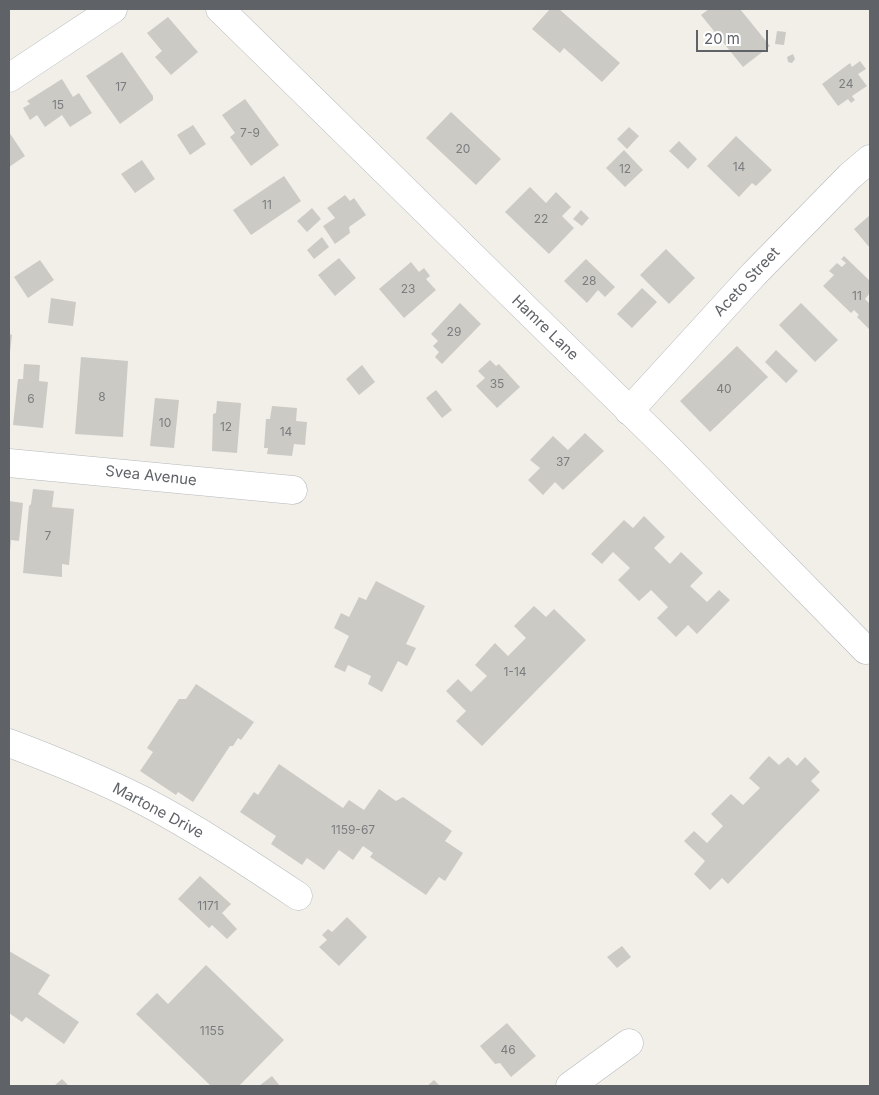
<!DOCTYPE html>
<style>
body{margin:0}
#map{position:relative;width:879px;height:1095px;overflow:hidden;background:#f1efe8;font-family:Inter,sans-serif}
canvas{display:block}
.frame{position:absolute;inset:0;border:10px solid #5f6368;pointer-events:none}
.scale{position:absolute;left:696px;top:30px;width:72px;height:22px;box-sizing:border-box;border:2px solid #5f6368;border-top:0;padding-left:6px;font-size:15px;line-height:18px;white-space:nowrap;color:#5f6368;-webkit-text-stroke:4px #fff;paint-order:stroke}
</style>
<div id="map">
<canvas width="879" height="1095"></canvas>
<div class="frame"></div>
<div class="scale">20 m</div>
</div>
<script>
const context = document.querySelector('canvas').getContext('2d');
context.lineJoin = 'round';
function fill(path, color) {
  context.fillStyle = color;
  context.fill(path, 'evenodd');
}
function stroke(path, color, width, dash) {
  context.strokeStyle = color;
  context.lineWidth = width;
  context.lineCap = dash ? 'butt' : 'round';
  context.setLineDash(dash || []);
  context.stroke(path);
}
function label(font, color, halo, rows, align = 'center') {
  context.font = font + ' Inter,sans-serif';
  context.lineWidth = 4;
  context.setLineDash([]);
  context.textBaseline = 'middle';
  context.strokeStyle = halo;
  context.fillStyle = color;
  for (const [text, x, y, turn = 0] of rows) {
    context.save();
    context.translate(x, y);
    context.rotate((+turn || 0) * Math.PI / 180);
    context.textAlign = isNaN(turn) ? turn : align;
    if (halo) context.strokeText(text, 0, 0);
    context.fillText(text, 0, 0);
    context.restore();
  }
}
const building = new Path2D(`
 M550,9H559L620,63L602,82L564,48L560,53L532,29Z
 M709,9H740L770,46L743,67L701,15Z
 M168,17L198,52L171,75L155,57L162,51L147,33Z
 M777,31L786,32L784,45L775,44Z
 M122,52L153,96V100L120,124L86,76Z
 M793,54L795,59L792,63L788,62L787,57Z
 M860,61L866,69L858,74L867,86L852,96L855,100L851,103L848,99L838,106L822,84L850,63L852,67Z
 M62,79L73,97L79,93L92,113L70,127L62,115L45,127L37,115L30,120L23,108L30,104L27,101Z
 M245,99L279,145L251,166L230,137L235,133L222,115Z
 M451,112L501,159L476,185L426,138Z
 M193,125L206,144L190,155L177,135Z
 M629,127L639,136L627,149L617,139Z
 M9,132L25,156L9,167Z
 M736,136L772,170L756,186L752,183L739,197L707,166Z
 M679,141L697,159L688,169L669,151Z
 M624,150L643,170L625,187L606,168Z
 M142,160L155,179L135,193L121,174Z
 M284,176L301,201L251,235L233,210Z
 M530,187L546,203L556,192L571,207L562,216L574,228L549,254L505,212Z
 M345,195L350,201L354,198L366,215L349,227L350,233L335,244L323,226L335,218L327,208Z
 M312,208L321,219L307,232L297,221Z
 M581,210L589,218L582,226L573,219Z
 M870,215V248L854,229Z
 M322,237L329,247L314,259L307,250Z
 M666,249L695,278L669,304L640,275Z
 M844,256L870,281V293L865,299L870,304V330L857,317L859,315L854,310L851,313L823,286L834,275L829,271L837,263L842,267L846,263L841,259Z
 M339,258L356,278L335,296L318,275Z
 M586,259L615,287L605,297L598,290L587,303L564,281Z
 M40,260L54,280L28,298L14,277Z
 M411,262L419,272L424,268L430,276L426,279L436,290L404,318L379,289Z
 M642,288L657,302L632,328L617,314Z
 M51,298L76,302L73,326L48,323Z
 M460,303L481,324L442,364L435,357L439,352L433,346L438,341L431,334Z
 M801,303L838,340L815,362L779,325Z
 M9,334L12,335L10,352H9Z
 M737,346L768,377L710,432L680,401Z
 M776,350L798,371L786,383L765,362Z
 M81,357L128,361L123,437L75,434Z
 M490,360L496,366L499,364L520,387L497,408L476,386L485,378L478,371Z
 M24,364L40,365L39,381L48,382L43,428L13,425L18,379H23Z
 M362,365L375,382L359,395L346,379Z
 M436,390L452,410L442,418L426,398Z
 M155,398L179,400L174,448L150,446Z
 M217,401L241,403L237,453L212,451L213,414L216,413Z
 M272,406L297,408L296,421L307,422L305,445L294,444L292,456L267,454L268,448H264L266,419H270Z
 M585,433L604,451L563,490L555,482L543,495L528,480L540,468L530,460L553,436L568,450Z
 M33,489L54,491L52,507L74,509L69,565L62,564V577L23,573L29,506L31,504Z
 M9,501L23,503L19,541L11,540L10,551Z
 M644,516L665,537L654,548L670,564L681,552L703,573L690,586L707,602L719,590L730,600L697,634L688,625L676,637L657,618L668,607L651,590L639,601L618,580L630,568L613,552L602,564L591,554L624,520L633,528Z
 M376,581L425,606L406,644L416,648L407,666L398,661L382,692L368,684L371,676L348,665L345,672L334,667L349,636L334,628L341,613L349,617L359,597L366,600Z
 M534,606L546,617L554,609L586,640L482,746L456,721L466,711L446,691L458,679L471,692L487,676L475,665L495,643L508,656L526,638L514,626Z
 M196,684L254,722L241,740L238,738L233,746H230L193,802L178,792L176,795L140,771L153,752L147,748L179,699H186Z
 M769,756L779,765L788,757L797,766L805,757L820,772L811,781L820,790L728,884L722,878L710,890L694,874L705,861L684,841L694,831L707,843L723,826L711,814L731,794L743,805L760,788L749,778Z
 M279,764L343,808L349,800L364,810L379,789L396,801L403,797L452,831L445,841L463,853L445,881L439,877L426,895L370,857L373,853L363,846L353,860L339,850L324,870L307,858L302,865L271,844L276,836L240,812L254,792L258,795Z
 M200,876L231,904L222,913L237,929L227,939L212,925L209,928L178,899Z
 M347,917L367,937L339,966L319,947L327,940L322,935L328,929L332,932Z
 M622,946L631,957L617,968L607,957Z
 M9,951L50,975L38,994L79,1022L64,1044L26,1017L22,1022L9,1013Z
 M206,965L284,1040L239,1086H211L136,1014L157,993L168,1004Z
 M507,1023L536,1056L511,1077L500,1063L495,1064L480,1046Z
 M272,1076L280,1086H259Z
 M62,1079L68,1085L54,1086Z
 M434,1080L440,1086H427Z`);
const minor = new Path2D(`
 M220,9L670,450L866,650
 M9,78L113,9
 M629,411L754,274L850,176L870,159
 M9,463L293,490
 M9,743C54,760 99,778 142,800C196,828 247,862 298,896
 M570,1086L629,1043`);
const numberNames = [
 ["24",846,84],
 ["17",121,87],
 ["15",58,105],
 ["7-9",250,133],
 ["20",463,149],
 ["14",739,167],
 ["12",625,169],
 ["11",267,205],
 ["22",541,219],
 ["28",589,281],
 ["23",408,289],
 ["11",857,296],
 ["29",454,332],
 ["35",497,384],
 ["40",724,389],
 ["8",102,397],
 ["6",31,399],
 ["10",165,423],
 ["12",226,427],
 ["14",286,432],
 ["37",563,462],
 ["7",48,536],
 ["1-14",515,672],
 ["1159-67",353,830],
 ["1171",208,906],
 ["1155",212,1031],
 ["46",508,1050]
];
const streetNames = [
 ["Aceto Street",747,282,-47],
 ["Hamre Lane",545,328,44],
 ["Svea Avenue",151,476,6],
 ["Martone Drive",158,811,28]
];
fill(building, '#cccac5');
stroke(minor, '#b5b8bc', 29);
stroke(minor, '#fff', 28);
label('12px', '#7a7d7f', null, numberNames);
label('15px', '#5f6368', '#fff', streetNames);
</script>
